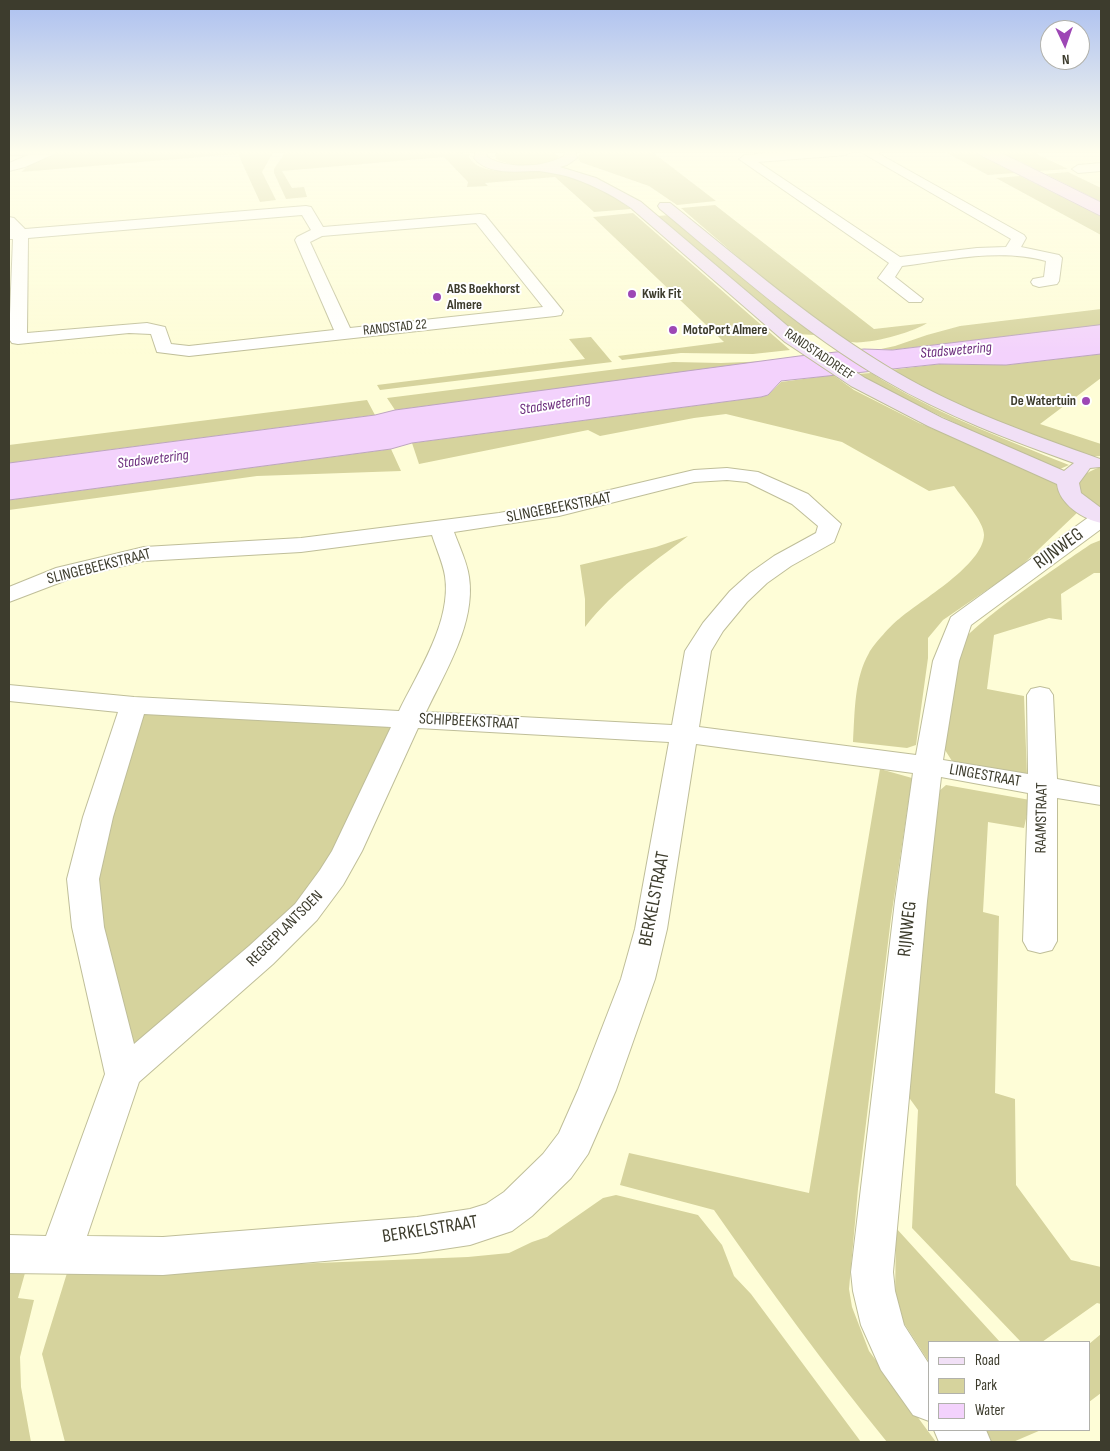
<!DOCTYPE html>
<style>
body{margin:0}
#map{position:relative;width:1110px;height:1451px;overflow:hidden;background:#fefdd7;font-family:"Sofia Sans Condensed",sans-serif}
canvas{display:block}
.frame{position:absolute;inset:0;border:10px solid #3d3c2d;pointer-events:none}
.legend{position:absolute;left:928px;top:1341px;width:162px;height:90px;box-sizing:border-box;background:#fff;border:1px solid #b1b1ab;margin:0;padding:6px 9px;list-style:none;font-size:15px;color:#3d3c2d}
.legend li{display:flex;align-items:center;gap:10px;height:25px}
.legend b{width:25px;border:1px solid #b1b1ab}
.north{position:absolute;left:1040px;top:20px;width:50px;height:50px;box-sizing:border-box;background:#fff;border:1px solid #b1b1ab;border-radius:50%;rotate:177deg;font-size:14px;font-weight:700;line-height:20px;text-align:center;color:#3d3c2d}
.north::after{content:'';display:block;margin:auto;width:18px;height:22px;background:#9d47b5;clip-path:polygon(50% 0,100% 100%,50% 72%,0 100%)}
</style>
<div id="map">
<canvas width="1110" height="1451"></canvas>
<div class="frame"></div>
<ul class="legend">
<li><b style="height:6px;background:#f1e0f6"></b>Road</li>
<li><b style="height:14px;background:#d6d39d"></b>Park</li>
<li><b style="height:14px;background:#f3d2fc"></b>Water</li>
</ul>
<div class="north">N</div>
</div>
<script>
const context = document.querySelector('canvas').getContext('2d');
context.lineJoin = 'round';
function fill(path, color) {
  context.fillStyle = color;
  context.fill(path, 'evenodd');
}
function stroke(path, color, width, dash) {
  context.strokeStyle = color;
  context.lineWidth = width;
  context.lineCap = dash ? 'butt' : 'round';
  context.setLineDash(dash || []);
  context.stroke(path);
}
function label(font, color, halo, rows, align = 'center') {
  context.font = font + ' "Sofia Sans Condensed",sans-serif';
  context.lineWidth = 4;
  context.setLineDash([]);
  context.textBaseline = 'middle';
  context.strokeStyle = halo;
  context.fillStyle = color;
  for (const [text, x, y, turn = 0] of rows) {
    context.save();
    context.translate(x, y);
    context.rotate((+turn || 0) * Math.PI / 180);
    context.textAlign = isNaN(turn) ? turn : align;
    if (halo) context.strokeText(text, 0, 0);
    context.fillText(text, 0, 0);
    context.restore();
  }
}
const green = new Path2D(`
 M60,151H274L262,172L276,200L260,202L238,154L21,172L32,163Z
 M286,151H438L470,154L469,157C482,180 530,167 550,172C580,178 607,191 631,209L594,212L555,177L485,183L488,186L467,187L468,182L444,157L282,171L292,188L304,187L307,197L286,199L274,173V169Z
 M501,151H553L559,157C547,169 510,167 496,159L495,154Z
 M584,151H651L716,201L677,205L649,186L580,162L578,158L580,153Z
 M943,151H972L1015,173L988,175Z
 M998,151H1031L1068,169L1039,171Z
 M1068,172L1101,188V202L1045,174Z
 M1020,176L1101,216V235L996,178Z
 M715,205L874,329L927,323C915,332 862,347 847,341C837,337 825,325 816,319C769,285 725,246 681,208Z
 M633,213L790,350L753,354L681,353L622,360L618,356L724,342L593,217Z
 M671,215L814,333V335L797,334L657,216Z
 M1101,309V325L892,350L881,349L895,346L927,335L960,326Z
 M591,337L612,362L380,390L377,385L585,359L569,339Z
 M1101,354V378L1040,424L1101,444V456L1087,457L1008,428L933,393L891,370L939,364L1006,365Z
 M771,361L395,410L387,398L673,362L721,363Z
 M871,373C932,412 1002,438 1069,465L1060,469C990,440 925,410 858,374Z
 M833,375L854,390L919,423L1053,479L1079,511L1019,568L943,620L928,638V658L916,745L907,748L853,742C855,712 854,679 869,653C873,645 892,624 899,619C921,600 983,565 984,535C984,521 962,498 954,486L929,491L842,442L726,414L694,418L600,436L588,430L419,464L412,443L761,397L768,395L781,382Z
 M367,400L375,415L9,463V445Z
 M391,449L401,471L257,476L9,510V500Z
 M1101,467V509C1074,496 1068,477 1101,467Z
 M688,536C650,565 615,589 585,627V599L580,565L656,547Z
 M1101,540V573H1094L1061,594L1062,620L1049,618L994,635L987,689L1024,696L1027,776L952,761L945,750C948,716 949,679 959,647C965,628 1069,559 1091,544Z
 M154,710L386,726L392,730L307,902L132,1050L109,955L101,908L99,876L104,837L141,715Z
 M880,769L912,778L891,918L858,1189L849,1289L852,1307L869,1351L936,1442H887C826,1367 769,1289 714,1210L620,1185L629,1153L809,1193Z
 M946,785L1030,800L1024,828L988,822L983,912L999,916L995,1093L1015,1099L1016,1185L1071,1260L1101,1267V1304L1097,1303L1042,1342H1021L912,1228L918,1110L905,1092L938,792Z
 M616,1195L698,1215L722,1245L734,1276L751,1294L861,1442H65L42,1354L67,1273L468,1257L509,1253L532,1242L547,1237L603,1198Z
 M896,1228L1000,1342H929V1362L900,1317L895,1300Z
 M25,1273L18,1298L34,1300L20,1357L21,1387L31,1442H9V1274Z
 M1101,1334V1393L1089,1402V1344Z
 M974,1430H1041L1013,1442H984Z`);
const water = new Path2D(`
 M972,151H998L1101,202V216Z
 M1101,325V354L1006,365L939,364L781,381L768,395L761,397L412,443L391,449L9,500V463L375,415L395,410L799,356L864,349L892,350Z`);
const street = new Path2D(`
 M38,151H56L54,154L25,167L9,171V163Z
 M800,151H852L846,155L758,162L900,257L977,248L1006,247L1011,239L859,151H874L1024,235L1026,238L1021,247L1059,255L1062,258L1059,281L1057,284L1039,287L1033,285L1031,282L1033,279L1044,277L1046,261C1000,248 948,260 902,266L895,277L923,299L921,302H909L878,278L889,263L739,159L745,155Z
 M1101,163V171L1078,173L1072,169L1078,165Z
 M306,206L311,207L323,227L480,214L485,215L563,311L561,315L555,316L189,356L157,352L151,334L129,333L18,344L12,343L9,339L13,239H9V217L14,218L25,229ZM302,215L311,230L297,237L295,240L334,330L189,346L171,344L165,327L147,323L27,333L28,238ZM476,223L543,307L350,328L310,242L322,236Z
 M727,468L758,472L808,494L841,524L834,542L791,566L767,583L747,602L723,631L711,651L699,727L916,755L933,661L951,617L1093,514L1101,512V529L971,625L959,661L943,760L1028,774L1027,695L1031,689L1040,687L1049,689L1053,695L1057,779L1101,787V805L1057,798V941L1052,950L1040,953L1028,950L1023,941L1028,793L941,777L927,901L893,1272L895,1291L904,1325L929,1364V1421L913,1415L881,1370L861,1325L853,1291L851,1272L895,901L913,773L696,744L667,929L655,979L616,1090L588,1154L571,1178L532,1216L512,1231L470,1245L417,1253L163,1275L9,1273V1235L46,1236L105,1074L72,927L67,879L83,817L118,712L9,701V685L134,697L399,711C418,672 452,621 445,576C443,563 436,548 432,535L301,552L144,561L72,578L9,602V587L56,568L144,547L301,538L499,513L559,502L694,470ZM727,480L747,482L792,504L818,526L816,533L774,556L750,573L730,591L703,623L685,651L672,725L426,712C445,672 476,623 469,577C467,562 459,546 454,532L559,516L694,482ZM144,714L391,727L332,851L320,870L295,904L249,946L134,1044L104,927L99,879L113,817ZM418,728L669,742L635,929L621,979L578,1090L559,1133L543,1154L504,1192L486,1204L470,1209L417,1217L163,1237L87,1236L139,1082L273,964L317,920L343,885L362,851Z
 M934,1430H986L991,1442H939Z`);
const secondary = new Path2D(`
 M9,151H57L51,155H11L9,154Z
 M476,151H486L487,157C507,169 543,168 564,156L565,151H575L577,158L567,165L560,167L596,178L641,202L797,334L865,378L942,418L1064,471L1074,463C1010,440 946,416 886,381C804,334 733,269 660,209L658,206L660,203H670C744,262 816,325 898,373C961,410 1031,434 1100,459V467L1090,468L1079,483L1081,493L1101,508V523C1083,519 1059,504 1057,484L928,426L851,386L785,342L631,208C611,194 589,183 566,176C557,174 548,172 539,171C519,171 488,176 474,158Z`);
const markers = [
 [632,294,5,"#9d47b5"],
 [437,297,5,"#9d47b5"],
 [673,330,5,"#9d47b5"],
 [1086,401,5,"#9d47b5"]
];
const farPoinames = [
 ["ABS Boekhorst",447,289],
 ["Almere",447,305],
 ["Kwik Fit",642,294],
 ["MotoPort Almere",683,330],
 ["De Watertuin",1076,401,"right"]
];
const farStreetnames = [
 ["RANDSTAD 22",395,328,-6],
 ["RANDSTADDREEF",819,355,34]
];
const farWaternames = [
 ["Stadswetering",956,351,-5],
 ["Stadswetering",555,405,-9],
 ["Stadswetering",153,460,-7]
];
const streetNames = [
 ["SLINGEBEEKSTRAAT",559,508,-11],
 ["SLINGEBEEKSTRAAT",99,567,-14],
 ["SCHIPBEEKSTRAAT",469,722,3],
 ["LINGESTRAAT",985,776,10],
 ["RAAMSTRAAT",1042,818,-89],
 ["REGGEPLANTSOEN",285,929,-45]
];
const nearStreetnames = [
 ["RIJNWEG",1059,549,-36],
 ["BERKELSTRAAT",655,899,-79],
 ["RIJNWEG",908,929,-84],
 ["BERKELSTRAAT",430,1230,-9]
];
fill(green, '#d6d39d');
fill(water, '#f3d2fc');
stroke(water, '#bca5be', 1);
stroke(street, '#bfbe99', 2);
stroke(secondary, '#bfbe99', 2);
fill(street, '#fff');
fill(secondary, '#f1e0f6');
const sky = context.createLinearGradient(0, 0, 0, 354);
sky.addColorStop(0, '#acc0f0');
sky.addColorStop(0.43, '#fffeed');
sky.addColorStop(1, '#fffeed00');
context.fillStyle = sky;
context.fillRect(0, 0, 1110, 354);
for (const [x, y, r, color] of markers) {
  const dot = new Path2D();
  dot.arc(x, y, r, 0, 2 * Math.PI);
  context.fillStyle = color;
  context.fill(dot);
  stroke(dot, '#fff', 2);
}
label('bold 14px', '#3d3c2d', '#fff', farPoinames, 'left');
label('14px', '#3d3c2d', '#fff', farStreetnames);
label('italic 15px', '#6c2d7d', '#fff', farWaternames);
label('16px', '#3d3c2d', '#fff', streetNames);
label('19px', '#3d3c2d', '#fff', nearStreetnames);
</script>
